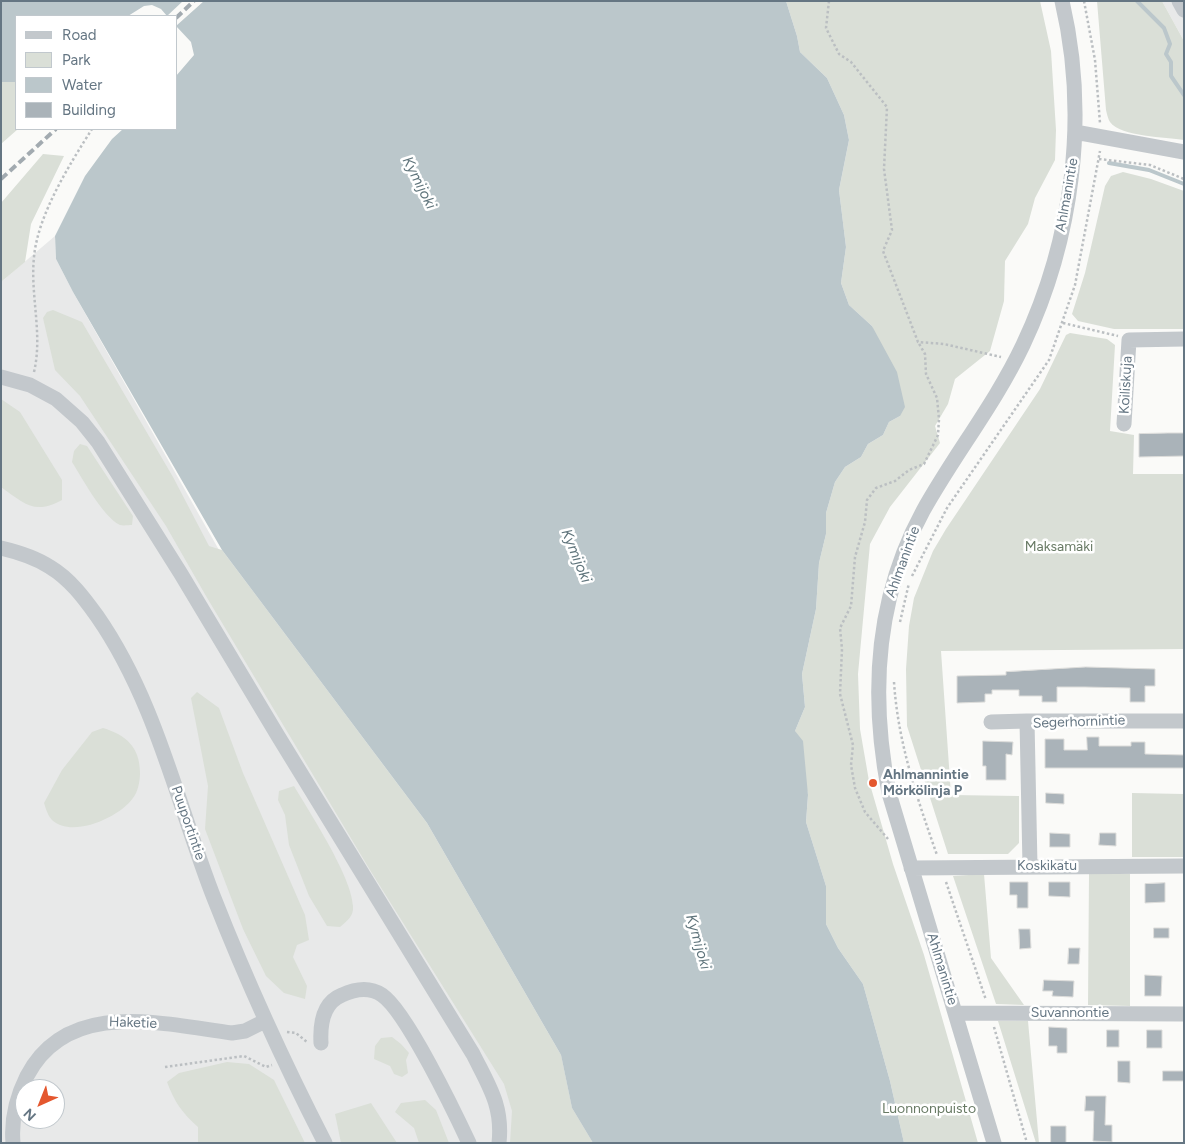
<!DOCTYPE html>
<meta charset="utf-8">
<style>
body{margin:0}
#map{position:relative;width:1185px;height:1144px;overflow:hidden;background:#fafaf8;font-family:Figtree,sans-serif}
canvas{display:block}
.frame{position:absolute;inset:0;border:2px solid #657683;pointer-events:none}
.legend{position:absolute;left:15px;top:15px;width:162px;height:115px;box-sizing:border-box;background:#fff;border:1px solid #c1c8cd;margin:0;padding:6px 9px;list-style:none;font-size:15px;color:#657683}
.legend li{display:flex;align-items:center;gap:10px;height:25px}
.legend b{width:25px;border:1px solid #c1c8cd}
.north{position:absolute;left:15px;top:1079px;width:50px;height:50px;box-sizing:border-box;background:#fff;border:1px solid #c1c8cd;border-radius:50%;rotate:224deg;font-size:14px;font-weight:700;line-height:20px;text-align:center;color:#657683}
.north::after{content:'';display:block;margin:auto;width:18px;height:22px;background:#e4572e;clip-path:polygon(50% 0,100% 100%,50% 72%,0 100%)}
</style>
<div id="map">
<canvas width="1185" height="1144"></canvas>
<div class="frame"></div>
<ul class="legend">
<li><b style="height:6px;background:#c3c8cc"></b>Road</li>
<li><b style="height:14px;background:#dadfd7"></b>Park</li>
<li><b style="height:14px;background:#bbc7cb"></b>Water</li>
<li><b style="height:14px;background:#aab3b9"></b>Building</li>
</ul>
<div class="north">N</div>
</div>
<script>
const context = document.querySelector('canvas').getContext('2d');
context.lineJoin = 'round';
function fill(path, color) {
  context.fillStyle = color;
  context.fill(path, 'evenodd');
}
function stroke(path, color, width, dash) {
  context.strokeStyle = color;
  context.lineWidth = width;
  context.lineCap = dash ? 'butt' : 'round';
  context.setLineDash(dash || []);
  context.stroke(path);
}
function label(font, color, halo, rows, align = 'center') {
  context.font = font + ' Figtree,sans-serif';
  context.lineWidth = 5;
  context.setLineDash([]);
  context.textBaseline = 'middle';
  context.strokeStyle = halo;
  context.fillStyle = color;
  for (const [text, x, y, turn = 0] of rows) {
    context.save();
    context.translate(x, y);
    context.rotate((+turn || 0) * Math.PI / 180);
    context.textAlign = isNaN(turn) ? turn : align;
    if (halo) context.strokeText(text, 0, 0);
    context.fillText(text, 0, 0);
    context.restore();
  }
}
const built = new Path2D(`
 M1162,1H1184V41Z
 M55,236L56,259L73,292L219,550L561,1055L572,1108L593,1143H1V282ZM25,1089H55V1119H25Z`);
const green = new Path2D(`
 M786,1H1040L1051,51L1056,130L1055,160L1035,198L1028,224L1005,261L1004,301L990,351L955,379L948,404L935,426L940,443L890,507L870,544L858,674L860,729L869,781L893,864L924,955L978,1143H904L890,1081L863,984L838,948L826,924V886L806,822L808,795L795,731L805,707L802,674L816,609L819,563L826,534V513L835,482L845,467L861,457L868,444L883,435L889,422L900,416L872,326L849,305L841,283L846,247L839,190L849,140L844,115L827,78L800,52L797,36Z
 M1097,1H1162L1184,41V140C1166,137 1121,137 1110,122C1108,119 1107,114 1106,110Z
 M1,82H16V129H18L1,144Z
 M43,154L64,156L31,224L25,262L1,282V203Z
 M1123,172L1151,179L1184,191V329H1114L1078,321L1072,314L1085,273L1105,186L1111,176Z
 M53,310L82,322L173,477L209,546L222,550L427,823L561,1055L572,1108L593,1143H510L512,1111L504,1084L370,870L206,596L166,526L80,396L55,370L43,318L47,312Z
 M1070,333L1107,339L1115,345L1110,431L1134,435L1133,474H1184V649L941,651L951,795L1019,796V843L1008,854H948L907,726L906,669L909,626L914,598L933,551L946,529L1040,389L1066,335Z
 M1,399L20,412L62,480V500C34,515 25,504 1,487Z
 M80,444L87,446L133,516L132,525C129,525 123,526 120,525C103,517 82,478 72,462L74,451Z
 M197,692L219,708L243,773L305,915L309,940L297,945L293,957L307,986L305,999L284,993L266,976L243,929L205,829L208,786L191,698Z
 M103,728C126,735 140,747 140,773C140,781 138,792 133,798C120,817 72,839 52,820C48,816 46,809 44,803L62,770L92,732Z
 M294,786C310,813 352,877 353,906C354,916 347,921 340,927L327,926L309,896L289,845L285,815L278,800L279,791Z
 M1132,793L1184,794V857H1132Z
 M984,874L991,958L1024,1005L996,1004L953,876Z
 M1089,874H1130V1006L1088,1005Z
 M998,1021H1028L1039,1143H1036Z
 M392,1037L401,1044L409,1053L406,1060L408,1073L402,1077L394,1074L390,1066L374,1059L375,1046L381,1038Z
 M227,1062L249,1064L274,1080L305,1143H198V1127C182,1113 174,1101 167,1082L179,1073Z
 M425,1100L436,1110L449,1143H419L414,1128L395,1112L401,1103Z
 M371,1103L397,1143H341L335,1114Z`);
const water = new Path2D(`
 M1,1H786L797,36L800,52L827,78L844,115L849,140L839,190L846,247L841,283L849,305L872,326L897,372L905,407L900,416L889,422L883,435L868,444L861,457L845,467L835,482L826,513V534L819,563L816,609L802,674L805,707L795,731L803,741L808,795L806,822L826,886V924L838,948L863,984L890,1081L904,1143H593L572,1108L561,1055L427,823L222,550L73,292L56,259L55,236L85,176L112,139L123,129H176V76L194,55L191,42L176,26V16H167L161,9L152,5L144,6L128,16H16V82H1Z`);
const pier = new Path2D(`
 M183,1H204L176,26V16H167Z`);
const stream = new Path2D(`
 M1137,1L1164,28L1170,44L1166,54L1171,62V76L1184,95
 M1109,163L1149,170L1184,184`);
const building = new Path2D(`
 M1168,433H1184V456L1139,457V434Z
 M1086,667L1155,669V686H1145V702H1130V688L1085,687H1057V702H1042V696H1019V690H992V694H985V702L957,703V676L1006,675V672Z
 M1087,737H1099V746H1131V742H1145V754L1184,755V768H1045V739H1064V750H1087Z
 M983,741L1013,742L1012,755L1006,754V780H986V766H983Z
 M1046,793L1064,794V804L1046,803Z
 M1050,833L1070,834V847H1050Z
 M1100,833H1116V846L1099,845Z
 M1010,882H1028V908H1017V895H1010Z
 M1049,882H1070V897L1049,896Z
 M1165,883V902L1145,903V884Z
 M1154,928H1169V938H1154Z
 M1019,929H1030L1031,948L1020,949Z
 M1069,948H1080L1079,964H1068Z
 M1145,975L1162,976L1161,996H1145Z
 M1044,980L1074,981L1073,997L1052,996L1053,991H1043Z
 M1049,1027L1067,1028V1053H1057V1046H1049Z
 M1107,1030H1119V1047H1107Z
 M1147,1030H1162V1048H1147Z
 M1118,1061H1130V1083L1118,1082Z
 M1163,1071H1184V1081H1163Z
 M1086,1096H1106L1105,1125H1112V1142L1093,1141L1094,1111H1085Z
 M1051,1126H1066V1143H1051Z`);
const path = new Path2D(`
 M829,1L826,28L839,54L851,62L887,107L884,169L892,230L883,251L918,342L944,344L1001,357
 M1084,1L1095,60L1100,123
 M1099,159L1150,165L1184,179
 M1063,323L1118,336
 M34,372C43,334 30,295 34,257C38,214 70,164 92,129
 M912,576L947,508L1049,360L1075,285L1100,151
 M900,622L909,583
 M894,682C898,743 917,798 937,855
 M888,839L865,812L855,788L851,765L853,745L840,694L842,649L840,628L851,606L855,557L865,522L867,500L876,488L895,481L909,470L924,464L938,435L939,419L937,398L926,374L925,354L918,342
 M946,882L986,1000
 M994,1027L1027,1143
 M287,1032L296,1033L307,1042
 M165,1067L244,1056L266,1067L272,1065`);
const minor = new Path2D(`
 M1179,1L1184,10
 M1075,132L1184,152
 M1,377L30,385L56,399L82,422L98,442L181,574L278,736L473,1054C489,1086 503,1106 499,1143
 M1124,424L1129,340L1184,339
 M1,548C18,552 35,557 50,567C70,579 84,598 97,616C156,701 177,803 214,898C247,982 284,1063 325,1143
 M991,722L1027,721
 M1030,866L1027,721H1184
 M911,868L1184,866
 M956,1013L1184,1014
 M321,1043C320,1025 322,1003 342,995C355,989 370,987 382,995C406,1011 455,1113 469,1143
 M13,1143C11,1120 17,1096 27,1076C68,998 162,1024 232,1033L245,1031L265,1021
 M994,1143L889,793C870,696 875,599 923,511C954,455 995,404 1023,345C1073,239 1089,116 1062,1`);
const rail = new Path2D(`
 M176,18L194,1
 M1,179L56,129`);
const markers = [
 [873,783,5,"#e4572e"]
];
const streetNames = [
 ["Ahlmanintie",1067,195,-80],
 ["Koiliskuja",1126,385,-87],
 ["Ahlmanintie",903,562,-70],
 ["Segerhornintie",1079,722,-2],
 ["Puuportintie",188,823,71],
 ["Koskikatu",1047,866],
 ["Ahlmanintie",942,969,73],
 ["Suvannontie",1070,1013],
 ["Haketie",133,1023,2]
];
const parkNames = [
 ["Maksamäki",1059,547],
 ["Luonnonpuisto",929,1109]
];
const poiNames = [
 ["Ahlmannintie",883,775],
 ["Mörkölinja P",883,791]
];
const waterNames = [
 ["Kymijoki",419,183,63],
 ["Kymijoki",576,556,68],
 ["Kymijoki",698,942,74]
];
fill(built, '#e8e9e9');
fill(green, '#dadfd7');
fill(water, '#bbc7cb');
fill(pier, '#fafaf8');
stroke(stream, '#bbc7cb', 4);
fill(building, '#aab3b9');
stroke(building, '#dcdcda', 1);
stroke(path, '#bbbfc2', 2.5, [2.5, 2.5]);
stroke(minor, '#c3c8cc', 15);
stroke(rail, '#a2aab0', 4, [8, 4]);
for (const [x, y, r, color] of markers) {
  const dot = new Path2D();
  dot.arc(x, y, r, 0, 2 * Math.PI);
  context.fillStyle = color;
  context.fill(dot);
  stroke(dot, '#fff', 2);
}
label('14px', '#657683', '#fff', streetNames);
label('14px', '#687a64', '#fff', parkNames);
label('bold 14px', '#657683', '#fff', poiNames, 'left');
label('italic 15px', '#60757c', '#fff', waterNames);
</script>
